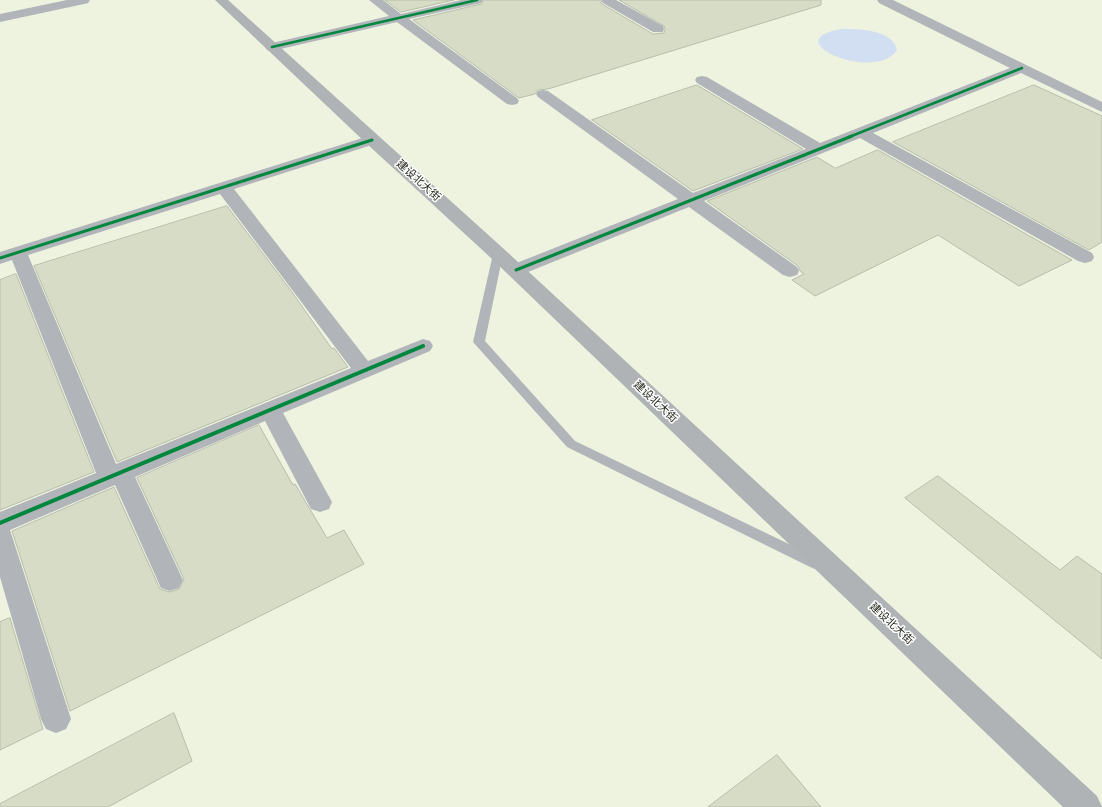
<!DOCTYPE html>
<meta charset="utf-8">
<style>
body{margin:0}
canvas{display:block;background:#edf3de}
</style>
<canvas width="1102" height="807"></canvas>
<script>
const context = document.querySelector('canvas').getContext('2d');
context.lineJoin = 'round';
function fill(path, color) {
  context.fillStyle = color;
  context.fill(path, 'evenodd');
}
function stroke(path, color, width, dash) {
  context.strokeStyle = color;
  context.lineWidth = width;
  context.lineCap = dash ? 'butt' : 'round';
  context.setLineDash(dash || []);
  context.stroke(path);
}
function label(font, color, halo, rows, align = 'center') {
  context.font = font + ' "Nunito Sans","Noto Sans SC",sans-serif';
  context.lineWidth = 3;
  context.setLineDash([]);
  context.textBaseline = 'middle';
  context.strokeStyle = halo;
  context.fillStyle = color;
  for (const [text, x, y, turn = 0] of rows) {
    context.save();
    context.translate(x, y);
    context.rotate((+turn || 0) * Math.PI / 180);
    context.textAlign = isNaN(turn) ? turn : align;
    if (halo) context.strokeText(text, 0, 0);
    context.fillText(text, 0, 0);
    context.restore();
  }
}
const water = new Path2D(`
 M843,29C860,29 893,30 897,50C875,84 772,39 843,29Z`);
const building = new Path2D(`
 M385,0H454L401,12Z
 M484,0H600L602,4L653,34L664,33L665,29L664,26L619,0H821V5L548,89L538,90L535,94L519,98L413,20L481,4Z
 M697,85L803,149L693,191L592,120Z
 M1034,85L1102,116V242L1089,250L893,142Z
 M878,150L1072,260L1019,286L938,235L815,296L792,280L804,274L800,271L798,266L707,201L817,157L835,168Z
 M227,206L292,292L332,349L334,348L348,367L117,462L34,266Z
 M16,274L94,472L0,510V280Z
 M259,425L293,485L295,484L327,538L344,530L364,564L70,711L12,531L114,487L160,589L170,592L179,589L184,579L137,478Z
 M938,476L1060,570L1077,556L1102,574V659L905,498Z
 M10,618L43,729L0,750V622Z
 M174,713L192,761L108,807H0V804Z
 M777,755L821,807H708Z`);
const lane = new Path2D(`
 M498,251L503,254L485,341L575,441L820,559L822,563L820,567L815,569L810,567L567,447L473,342L493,254Z`);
const street = new Path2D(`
 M67,0H90L88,3L84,4L0,22V14Z
 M369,0H383L401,14L461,0H483L481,3L409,19L517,98L519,101L517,104L512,105L507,104L397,22L272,51L267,50L265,47L267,44L272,43L389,16Z
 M601,0H616L663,26L664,29L663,32H653L603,3Z
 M877,0H893L1102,102V112L1021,73L873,133L1092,253L1094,257L1092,261L1085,263L1078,261L860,138L704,201L797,267L799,271L797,275L790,277L783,275L689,207L523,274L516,276L509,274L507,270L509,266L678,199L538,97L536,94L538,91L543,90L548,91L693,193L806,149L697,83L695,80L697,77L702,76L707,77L820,143L1010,68L879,3Z
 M372,135L378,137L380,140L378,143L234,189L368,361L423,339L430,341L433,346L430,351L283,413L332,502L329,509L320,512L311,509L265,421L135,477L183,580L179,588L170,591L161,588L115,485L10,530L71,719L66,729L56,733L46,729L41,719L0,577V512L96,473L12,260L0,264V252ZM220,194L351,368L116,464L28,255Z`);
const secondary = new Path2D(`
 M215,0H228L505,250L1097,796L1102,807H1063L491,258L366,143Z`);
const cyclewayFar2 = new Path2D(`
 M272,47L477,0
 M849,137L1022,68`);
const cyclewayFar1 = new Path2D(`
 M0,258L372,140
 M516,270L852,136`);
const cycleway = new Path2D(`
 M0,523L423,346`);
const streetNames = [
 ["建设北大街",418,181,42],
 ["建设北大街",655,402,43],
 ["建设北大街",891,624,43]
];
fill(water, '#d2def2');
fill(building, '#d6dcc6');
stroke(building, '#b8bdac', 1);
fill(lane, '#b1b5ba');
fill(street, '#b1b5ba');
fill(secondary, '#afb3b6');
stroke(cyclewayFar2, '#00873e', 2.5);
stroke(cyclewayFar1, '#00873e', 3);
stroke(cycleway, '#00873e', 4);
label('11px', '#25291b', '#fff', streetNames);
</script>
